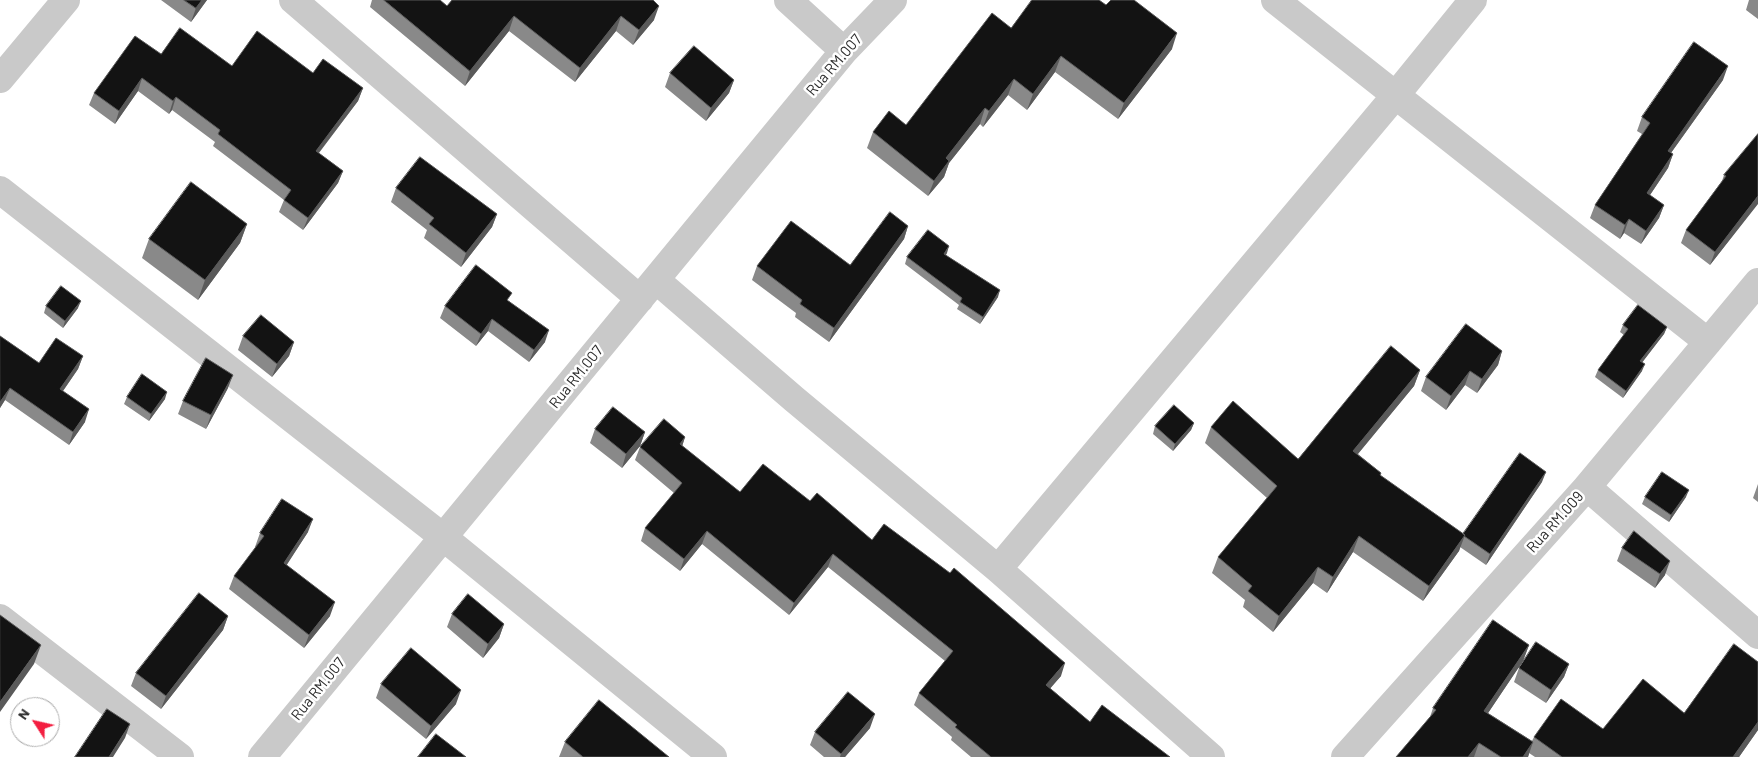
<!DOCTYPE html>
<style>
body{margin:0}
#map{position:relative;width:1758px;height:757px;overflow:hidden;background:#fff;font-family:Barlow,sans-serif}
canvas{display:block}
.north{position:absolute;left:10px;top:697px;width:50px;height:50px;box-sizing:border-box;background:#fff;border:1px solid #ababab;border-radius:50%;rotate:305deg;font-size:14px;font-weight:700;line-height:20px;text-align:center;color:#2c2c2c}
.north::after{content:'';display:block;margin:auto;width:18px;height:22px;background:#f31e40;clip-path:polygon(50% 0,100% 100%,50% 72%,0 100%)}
</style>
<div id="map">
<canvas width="1758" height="757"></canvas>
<div class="north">N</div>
</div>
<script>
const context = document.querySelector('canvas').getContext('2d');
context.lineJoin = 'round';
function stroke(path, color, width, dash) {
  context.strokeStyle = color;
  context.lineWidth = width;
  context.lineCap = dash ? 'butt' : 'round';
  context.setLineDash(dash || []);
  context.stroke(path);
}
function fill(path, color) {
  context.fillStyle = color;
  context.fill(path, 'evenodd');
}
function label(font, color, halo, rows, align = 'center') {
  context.font = font + ' Barlow,sans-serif';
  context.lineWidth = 5;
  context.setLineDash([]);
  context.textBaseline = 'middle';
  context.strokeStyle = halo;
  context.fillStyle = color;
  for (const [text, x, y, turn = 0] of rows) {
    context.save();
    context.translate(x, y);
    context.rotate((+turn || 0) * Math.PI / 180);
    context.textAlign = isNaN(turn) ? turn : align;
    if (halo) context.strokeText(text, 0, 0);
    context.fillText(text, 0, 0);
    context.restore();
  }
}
const street = new Path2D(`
 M293,0L640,299
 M788,0L844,51
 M1275,0L1708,342
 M0,79L66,0
 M0,190L443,537L713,757
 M656,280L794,399L998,569L1211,757
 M1587,487L1758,635
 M998,569L1395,96L1473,0
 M0,618L180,757
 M262,757L844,51L893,0
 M1345,757L1587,487L1758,282`);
const wall = new Path2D(`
 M161,0H207L191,22Z
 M372,0H440L447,6L653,0L654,20L633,45L616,31L575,82L509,31L465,86L370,7Z
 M1749,0H1758V19L1746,10Z
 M1106,5L1172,49L1118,119L1055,72L1027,110L1008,95L983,127L980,124L949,163L944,177L928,196L867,148L873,132L906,125L1011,28Z
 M161,54L232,66L313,73L363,88L358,101L319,153L343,171L338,183L303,230L279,212L284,200L213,146L215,142L172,110L169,114L138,91L115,124L89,105L94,93Z
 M670,73L734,80L729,93L706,121L665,87Z
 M1723,80L1671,153L1673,154L1668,168L1650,195L1664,205L1659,218L1641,244L1624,233L1620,239L1590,218L1595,205L1642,134L1637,131L1642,117Z
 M1758,134L1750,213L1710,265L1681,243L1686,230L1722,181L1724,175Z
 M396,188L497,214L492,227L461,267L424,238L427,230L391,202Z
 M247,224L240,243L198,300L142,258L149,239Z
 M908,226L904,239L829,342L795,317L796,313L752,280L757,266L850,265Z
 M947,253L946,255L998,297L980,324L957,309L959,305L905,264L907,257Z
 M509,301L545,342L529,362L488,331L476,346L440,318L445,306Z
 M46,306L78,308L63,328L44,313Z
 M1623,325L1667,327L1664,334L1642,362V371L1623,398L1595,377L1598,370L1624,335L1620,332Z
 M0,336L39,363L83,356L78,369L63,391L85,422L69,445L5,400L0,408Z
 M243,336L294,342L289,356L272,377L238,350Z
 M1502,351L1498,365L1477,393L1465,385L1446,410L1421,391L1426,377Z
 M1420,370L1414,386L1358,454L1381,473L1380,476L1463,534L1542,482L1486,565L1460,547L1459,551L1423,601L1353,552L1327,593L1313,583L1273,632L1243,607L1245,600L1212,573L1218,557L1267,498L1205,443L1211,427L1298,459Z
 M228,388L206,429L178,414L183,401Z
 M127,397L165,399L149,421L124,404Z
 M1194,423L1191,430L1173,451L1153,434L1155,426Z
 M595,429L645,432L640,446L622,468L590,443Z
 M685,437L682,446L740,492L810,501L872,540L1061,676L1050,688L1090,722L1170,757H971L951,740L952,737L914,705L919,693L945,661L828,567L789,615L702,544L680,571L641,541L645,528L674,493L635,460L640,447Z
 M1758,484V502L1753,498Z
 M1645,497H1686L1669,522L1642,504Z
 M308,532L286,565L330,616L304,648L229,589L234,576L256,548L255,547L260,533Z
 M1622,548L1665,575L1655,588L1617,561Z
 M452,614L504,624L499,638L483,658L447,627Z
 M228,616L223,630L161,709L131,686L136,673Z
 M1529,645L1523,661L1488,713L1532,741L1534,737L1603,729L1684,713L1758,662V730L1739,757H1535L1529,753L1528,757H1396L1430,717L1433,708Z
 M1569,664L1564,677L1546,703L1514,682L1519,668Z
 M381,684L456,704L426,739L376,698Z
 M870,728L845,757H824L810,745L815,732Z
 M565,742L669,757H559Z`);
const shadedWall = new Path2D(`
 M202,0H207L191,22L196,8Z
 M659,6L654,20L633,45L639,30Z
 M514,16L509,31L465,86L470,71Z
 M621,16L616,31L575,82L580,68Z
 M1177,33L1172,49L1118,119L1124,103Z
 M1061,56L1055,72L1027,110L1033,94Z
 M1728,66L1723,80L1663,164L1668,151Z
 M142,78L138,91L115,124L119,111Z
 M1014,79L1008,95L983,127L989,111Z
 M734,80L729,93L706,121L711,108Z
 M363,88L358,101L311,163L316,151Z
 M176,97L172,110L169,114L173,101Z
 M985,108L980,124L949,163L944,177L928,196L934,181L946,158Z
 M1673,154L1668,168L1642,207L1647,193Z
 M343,171L338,183L303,230L308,218Z
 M1758,196V204L1710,265L1715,252Z
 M1664,205L1659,218L1641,244L1646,231Z
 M497,214L492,227L461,267L466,253Z
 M1629,219L1624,233L1620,239L1625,225Z
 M247,224L240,243L198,300L205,280Z
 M908,226L904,239L829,342L834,328Z
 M949,246L947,253L941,261L944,254Z
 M1000,290L998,297L980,324L983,317Z
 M81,301L78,308L63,328L65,321Z
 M492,319L488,331L476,346L481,334Z
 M1667,327L1664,334L1638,368L1640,361Z
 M549,330L545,342L529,362L534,350Z
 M294,342L289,356L272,377L277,364Z
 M1502,351L1498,365L1477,393L1482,379Z
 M83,356L78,369L56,401L60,389Z
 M1645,364L1642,371L1623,398L1626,391Z
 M1420,370L1414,386L1347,467L1353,451Z
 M1470,371L1465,385L1446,410L1451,396Z
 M233,375L228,388L206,429L211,415Z
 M10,388L5,400L0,408V402Z
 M167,392L165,399L149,421L151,414Z
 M89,409L85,422L69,445L73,432Z
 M1194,423L1191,430L1173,451L1175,444Z
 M645,432L640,446L622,468L626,454Z
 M685,437L681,450L680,444Z
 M1546,472L1542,482L1486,565L1490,554Z
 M1689,490L1686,497L1669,522L1671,515Z
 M313,519L308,532L279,577L284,563Z
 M707,531L702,544L680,571L684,559Z
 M1465,535L1459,551L1423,601L1429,586Z
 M1359,536L1353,552L1327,593L1333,577Z
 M833,554L828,567L789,615L794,603Z
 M1670,561L1665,575L1655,588L1660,574Z
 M1318,567L1313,583L1273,632L1279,616Z
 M335,602L330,616L304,648L309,635Z
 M228,616L223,630L161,709L166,696Z
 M504,624L499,638L483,658L488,644Z
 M41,645L34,664L0,712V702Z
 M1529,645L1523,661L1478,728L1484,711Z
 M1065,663L1061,676L1042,698L1046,685Z
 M1569,664L1564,677L1546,703L1551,690Z
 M461,690L456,704L426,739L431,726Z
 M875,714L870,728L845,757H840L841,754Z
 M1758,722V730L1739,757H1733Z
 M130,724L125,738L113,757H109Z
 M1533,742L1528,757H1523Z
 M1479,743L1474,757H1468Z`);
const building = new Path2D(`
 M184,0H202L196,8Z
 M384,0H440L447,6L452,0H653L659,6L639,30L621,16L580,68L514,16L470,71Z
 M1032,0H1099L1106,5L1111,0H1134L1177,33L1124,103L1061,56L1033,94L1014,79L989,111L985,108L946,158L949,161L934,181L873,132L889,111L906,125L992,13L1011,28Z
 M180,28L232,66L257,31L313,73L323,59L363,88L316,151L343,171L308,218L284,200L291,190L218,134L220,130L176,97L173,101L142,78L119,111L94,93L135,36L161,54Z
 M1694,42L1728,66L1668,151L1673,154L1647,193L1664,205L1646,231L1629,219L1625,225L1595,205L1650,123L1642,117Z
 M694,46L734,80L711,108L670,73Z
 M1758,134V196L1715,252L1686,230L1726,176L1724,175Z
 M420,157L497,214L466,253L429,224L434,218L396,188Z
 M191,182L247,224L205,280L149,239Z
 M890,212L908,226L834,328L800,304L802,300L757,266L791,221L850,265Z
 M928,230L949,246L944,254L1000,290L983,317L960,302L962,298L907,257Z
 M476,265L512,293L507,300L549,330L534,350L492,319L481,334L445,306Z
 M61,286L81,301L65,321L46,306Z
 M1638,305L1667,327L1640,361L1645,364L1626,391L1598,370L1628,329L1623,325Z
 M261,315L294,342L277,364L243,336Z
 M1466,324L1502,351L1482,379L1470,371L1451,396L1426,377Z
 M0,336L39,363L56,338L83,356L60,389L89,409L73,432L10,388L0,402Z
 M1391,346L1420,370L1353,451L1381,473L1380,475L1465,535L1429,586L1359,536L1333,577L1318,567L1279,616L1248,591L1252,586L1218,557L1277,486L1211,427L1233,401L1298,459Z
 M206,358L233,375L211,415L183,401Z
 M142,374L167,392L151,414L127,397Z
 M1174,405L1194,423L1175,444L1155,426Z
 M613,407L645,432L626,454L595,429Z
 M664,419L685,437L680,444L740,492L763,464L810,501L817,493L872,540L884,524L950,573L954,568L1065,663L1046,685L1090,722L1102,705L1170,757H991L955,727L957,725L919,693L953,651L833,554L794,603L707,531L684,559L645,528L682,483L640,447Z
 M1520,453L1546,472L1490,554L1464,536L1465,535L1463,534Z
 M1662,472L1689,490L1671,515L1645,497Z
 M282,499L313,519L284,563L335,602L309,635L234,576L264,536L260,533Z
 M1634,531L1670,561L1660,574L1622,548Z
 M199,593L228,616L166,696L136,673Z
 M468,594L504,624L488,644L452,614Z
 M0,615L41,645L0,702Z
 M1493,620L1529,645L1484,711L1533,742L1523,757H1501L1479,743L1468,757H1396L1436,710L1433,708Z
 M1536,642L1569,664L1551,690L1519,668Z
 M1734,644L1758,662V722L1733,757H1562L1534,737L1561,699L1603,729L1643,679L1684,713Z
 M411,648L461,690L431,726L381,684Z
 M848,692L875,714L841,754L815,732Z
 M599,700L669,757H583L565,742Z
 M107,709L130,724L109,757H75Z
 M436,734L466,757H418Z`);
const streetNames = [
 ["Rua RM.007",834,65,-49],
 ["Rua RM.007",576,377,-51],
 ["Rua RM.009",1555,522,-48],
 ["Rua RM.007",318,689,-51]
];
stroke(street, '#c9c9c9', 28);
fill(wall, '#898989');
fill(shadedWall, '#5a5a5a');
fill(building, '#131313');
stroke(building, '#5a5a5a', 1);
label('15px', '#2c2c2c', '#fff', streetNames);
</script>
